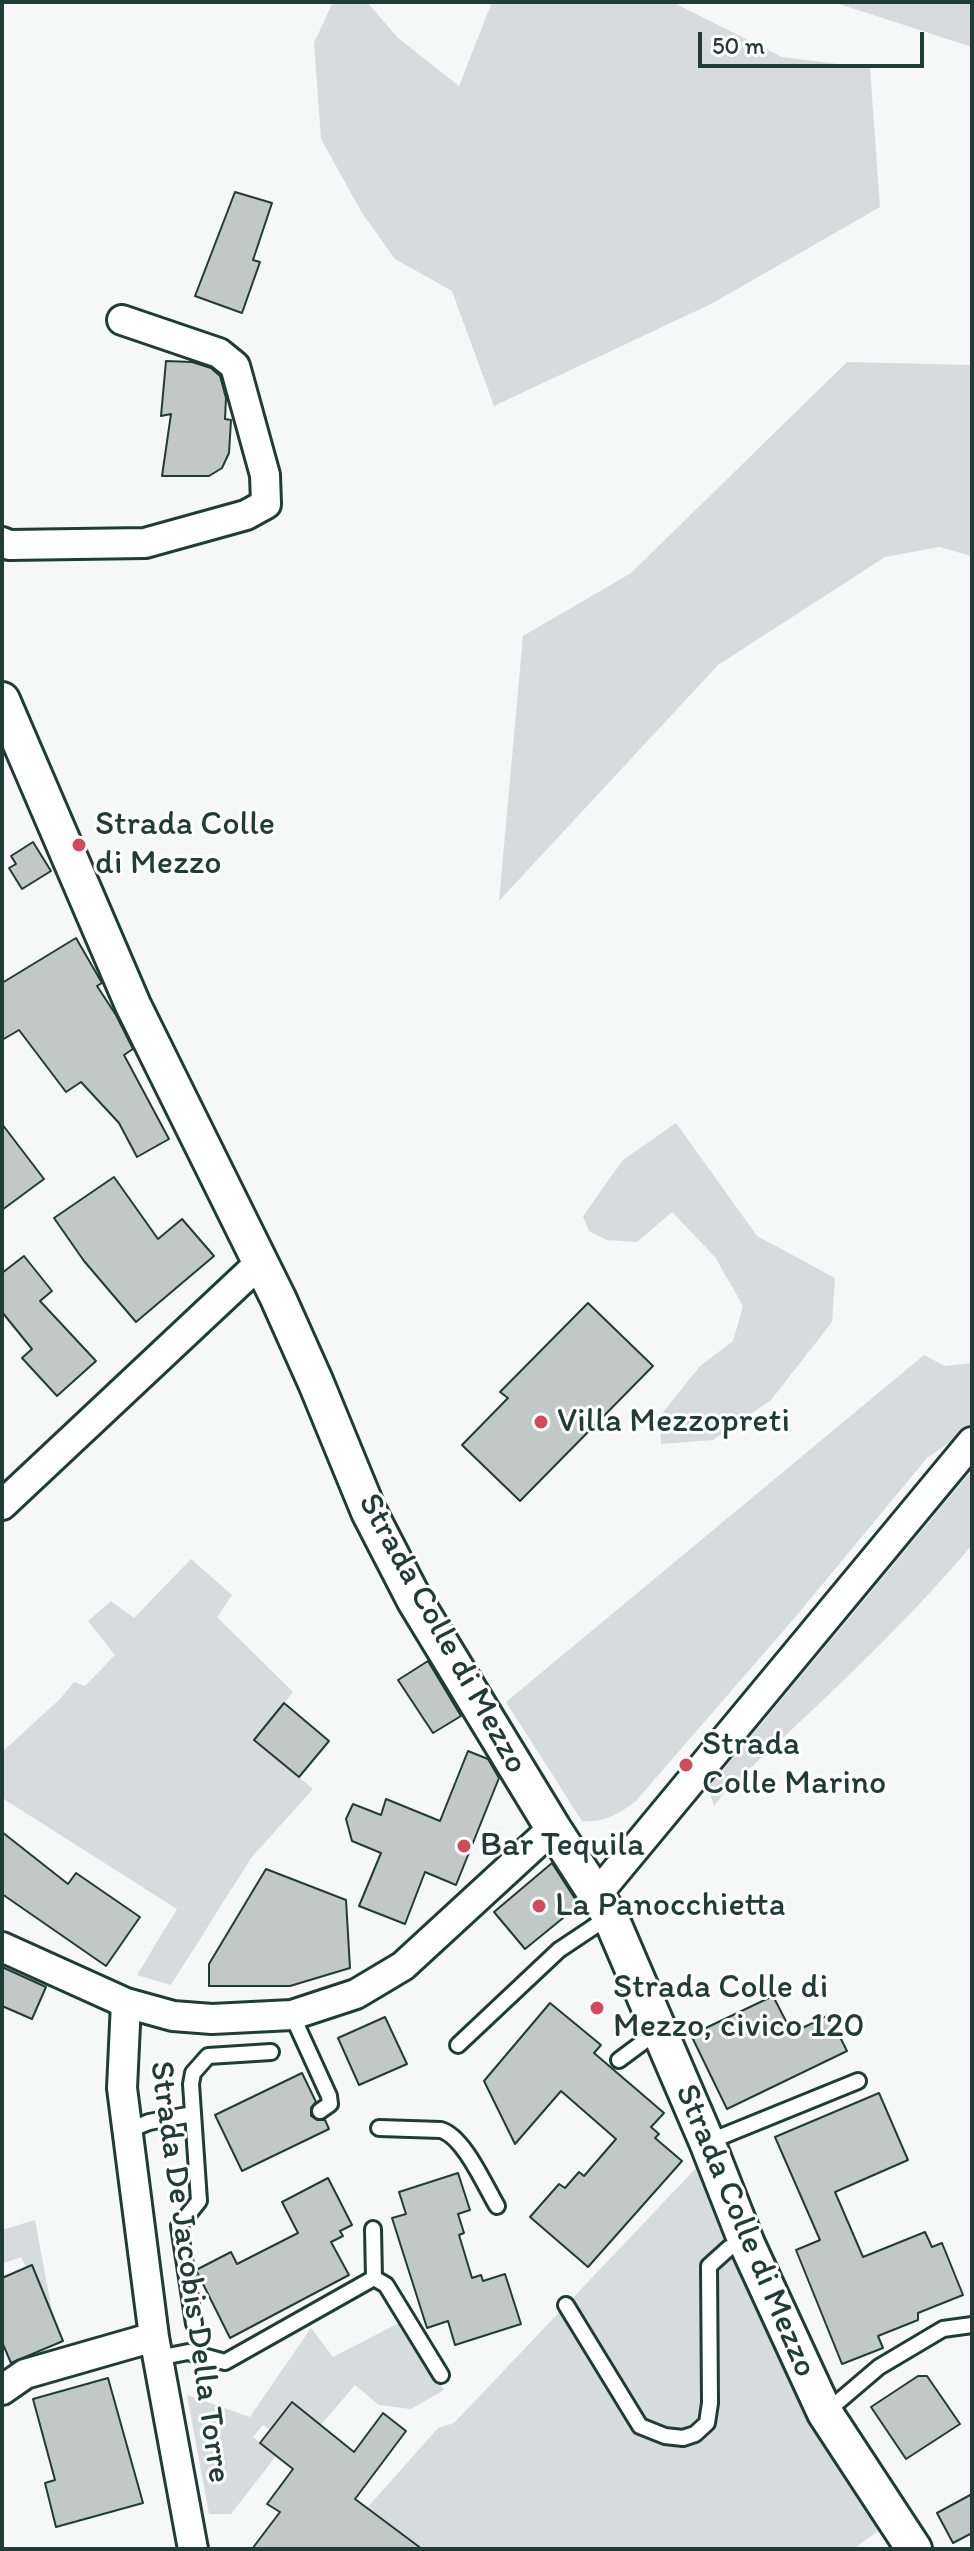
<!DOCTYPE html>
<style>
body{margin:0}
#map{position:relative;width:974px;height:2551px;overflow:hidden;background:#f6f7f7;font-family:Itim,sans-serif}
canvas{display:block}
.frame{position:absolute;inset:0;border:4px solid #1f3d34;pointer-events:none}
.scale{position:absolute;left:698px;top:32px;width:226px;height:36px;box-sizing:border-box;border:4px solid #1f3d34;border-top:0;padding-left:10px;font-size:24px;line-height:28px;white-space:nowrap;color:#1f3d34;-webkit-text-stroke:6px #fff;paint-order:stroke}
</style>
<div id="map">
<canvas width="974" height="2551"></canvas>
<div class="frame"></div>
<div class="scale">50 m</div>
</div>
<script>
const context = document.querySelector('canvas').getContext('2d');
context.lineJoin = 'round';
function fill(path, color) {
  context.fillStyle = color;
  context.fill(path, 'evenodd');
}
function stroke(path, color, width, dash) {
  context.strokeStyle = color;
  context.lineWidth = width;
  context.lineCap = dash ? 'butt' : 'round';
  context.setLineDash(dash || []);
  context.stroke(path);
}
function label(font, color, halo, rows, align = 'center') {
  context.font = font + ' Itim,sans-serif';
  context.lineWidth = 6;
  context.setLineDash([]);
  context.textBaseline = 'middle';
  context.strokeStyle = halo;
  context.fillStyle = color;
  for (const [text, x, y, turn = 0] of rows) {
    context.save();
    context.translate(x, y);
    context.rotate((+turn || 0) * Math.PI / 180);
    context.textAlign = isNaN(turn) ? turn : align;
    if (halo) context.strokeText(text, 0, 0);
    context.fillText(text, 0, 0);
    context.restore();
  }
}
const green = new Path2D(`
 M333,2H367L398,38L459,86L492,2H672L782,57L870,68L880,207L711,304L494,406L452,291L395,259L362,213L321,139L314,43Z
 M833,2H972V47Z
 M847,362L972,365V556L939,547L885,557L718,665L499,901L523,636L631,573Z
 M676,1123L757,1236L835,1278L832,1322L771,1400L713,1440L661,1444L660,1416L700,1366L733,1341L743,1306L715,1257L672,1212L637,1242L607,1240L589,1231L583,1216L623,1160Z
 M924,1355L945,1366L972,1363V1427L927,1458L797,1615L635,1802C618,1814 604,1823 582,1821L506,1702Z
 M972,1470V1545C897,1634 810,1712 725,1792L714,1806L708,1788Z
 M191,1559L232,1595L217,1617L293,1692L254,1740L313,1789L251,1858L171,1985L137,1975L177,1909L2,1798V1752L60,1699L74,1682L85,1686L115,1655L88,1621L111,1601L134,1618Z
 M698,2166L732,2247L826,2450L885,2526L853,2549H422L367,2508L438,2428L454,2423Z
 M35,2220L53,2316L32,2266L26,2267L21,2257L2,2264V2230Z
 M399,2323L444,2390L411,2409L379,2405L355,2385L321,2425L292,2403L270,2430L263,2425L253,2437L276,2456L231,2514H209L187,2395L250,2417L311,2328L333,2357Z`);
const building = new Path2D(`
 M235,192L272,203L253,260L260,262L242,313L195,296Z
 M166,361L192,362L211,368L220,376L226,398L225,419L231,420L229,453L222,468L209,476H162L171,414L161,416Z
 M33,842L51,871L22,889L9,868L16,864L11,856Z
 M76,938L102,983L97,986L116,1015L133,1049L124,1055L169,1139L137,1157L119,1123L81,1082L66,1092L19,1030L2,1040V983Z
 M2,1124L44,1179L2,1210Z
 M114,1177L158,1239L182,1219L214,1256L136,1322L84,1261L54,1218Z
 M24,1256L52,1291L40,1301L96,1361L57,1396L22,1358L32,1349L2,1312V1273Z
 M588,1303L653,1366L520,1501L462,1445L508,1398L500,1392Z
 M428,1661L461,1716L433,1733L398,1680Z
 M284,1703L329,1741L299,1777L254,1740Z
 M468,1751L488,1759L499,1778L456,1885L425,1872L405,1924L359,1906L381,1853L352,1841L346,1819L353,1804L381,1815L386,1799L440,1821Z
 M2,1832L68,1884L76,1873L140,1917L106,1966L2,1894Z
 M552,1863L579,1905L525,1949L494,1912Z
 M266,1869L346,1900L350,1968L290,1986H209V1964Z
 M2,1967L46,1987L32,2019L2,2006Z
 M773,1996L792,2033L829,2015L847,2051L727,2109L691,2035Z
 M550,2003L601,2045L594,2053L664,2113L651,2127L659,2134L655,2138L682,2161L588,2267L530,2217L559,2184L565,2188L579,2172L584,2176L616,2139L561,2091L515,2144L484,2081Z
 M385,2017L407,2064L359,2085L338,2038Z
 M302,2073L316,2102L311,2108V2116L317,2120H325L329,2129L242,2171L215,2115Z
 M879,2093L908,2160L835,2192L863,2257L925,2232L932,2247L942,2243L963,2295L918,2313V2320L878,2336L883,2348L842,2364L796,2250L820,2240L775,2137Z
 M458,2173L470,2210L458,2214L464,2233L459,2235L472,2278L481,2275L483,2281L505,2274L521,2324L455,2345L448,2321L427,2328L392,2218L406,2214L399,2192Z
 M328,2178L352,2225L340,2231L343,2236L331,2242L349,2275L230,2338L196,2270L231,2252L237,2264L298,2233L282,2202Z
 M32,2265L63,2341L11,2363L2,2342V2278Z
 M918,2376H927L960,2424L906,2459L871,2407Z
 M108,2378L143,2503L56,2527L45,2483L55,2480L33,2399Z
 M292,2402L354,2452L383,2413L406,2431L355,2499L422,2549H252L280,2512L267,2504L293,2469L260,2443Z
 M972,2494V2533L953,2543L937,2513Z`);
const service = new Path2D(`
 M292,2015L329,2096L330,2104L320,2111
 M458,2045L559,1950L610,1916
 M619,2060L658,2031
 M379,2128L441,2130C464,2137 484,2184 497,2206
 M127,2131L149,2122L193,2114
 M708,2142L858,2081
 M373,2229L374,2278
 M374,2278L386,2285L441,2375
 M566,2305L640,2426L665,2436L683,2438L695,2434L707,2423L710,2403L709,2266L729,2248L746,2244
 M194,2324L179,2226L199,2201L191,2084L193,2073L208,2056L271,2052
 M158,2358L188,2352L225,2362L374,2278
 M825,2413L879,2367L943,2329L972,2325`);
const minor = new Path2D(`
 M2,542L9,545L145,543L246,515L266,504L265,475L235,366L219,353L122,320
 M2,1505L261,1262
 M598,1893L972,1442
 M2,1947L126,2003L173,2016L212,2019L292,2015L356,1994L403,1966L553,1828
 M126,2003L122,2088L154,2337L193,2549
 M2,2390L25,2374L154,2337`);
const tertiary = new Path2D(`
 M2,700L133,1005L278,1298L316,1383L369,1512L415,1601L553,1828L610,1916L707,2142L747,2244L825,2413L914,2549`);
const markers = [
 [79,845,8,"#d1495b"],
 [541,1422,8,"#d1495b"],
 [686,1765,8,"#d1495b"],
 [464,1846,8,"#d1495b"],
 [539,1906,8,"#d1495b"],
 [597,2008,8,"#d1495b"]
];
const poiNames = [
 ["Strada Colle",95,825],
 ["di Mezzo",95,864],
 ["Villa Mezzopreti",557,1422],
 ["Strada",702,1745],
 ["Colle Marino",702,1784],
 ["Bar Tequila",480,1846],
 ["La Panocchietta",555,1906],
 ["Strada Colle di",613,1988],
 ["Mezzo, civico 120",613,2027]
];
const streetNames = [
 ["Strada Colle di Mezzo",442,1634,61],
 ["Strada Colle di Mezzo",745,2231,67],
 ["Strada De Jacobis Della Torre",189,2272,82]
];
fill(green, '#d6dcdb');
fill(building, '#c0c9c6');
stroke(building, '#1f3d34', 2);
stroke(service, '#1f3d34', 20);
stroke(minor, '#1f3d34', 34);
stroke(tertiary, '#1f3d34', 40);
stroke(service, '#fff', 14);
stroke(minor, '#fff', 28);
stroke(tertiary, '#fff', 34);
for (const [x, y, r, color] of markers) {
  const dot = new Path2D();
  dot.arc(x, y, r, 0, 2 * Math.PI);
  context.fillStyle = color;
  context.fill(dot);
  stroke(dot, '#fff', 3);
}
label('34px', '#1f3d34', '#fff', poiNames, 'left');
label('34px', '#1f3d34', '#fff', streetNames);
</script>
